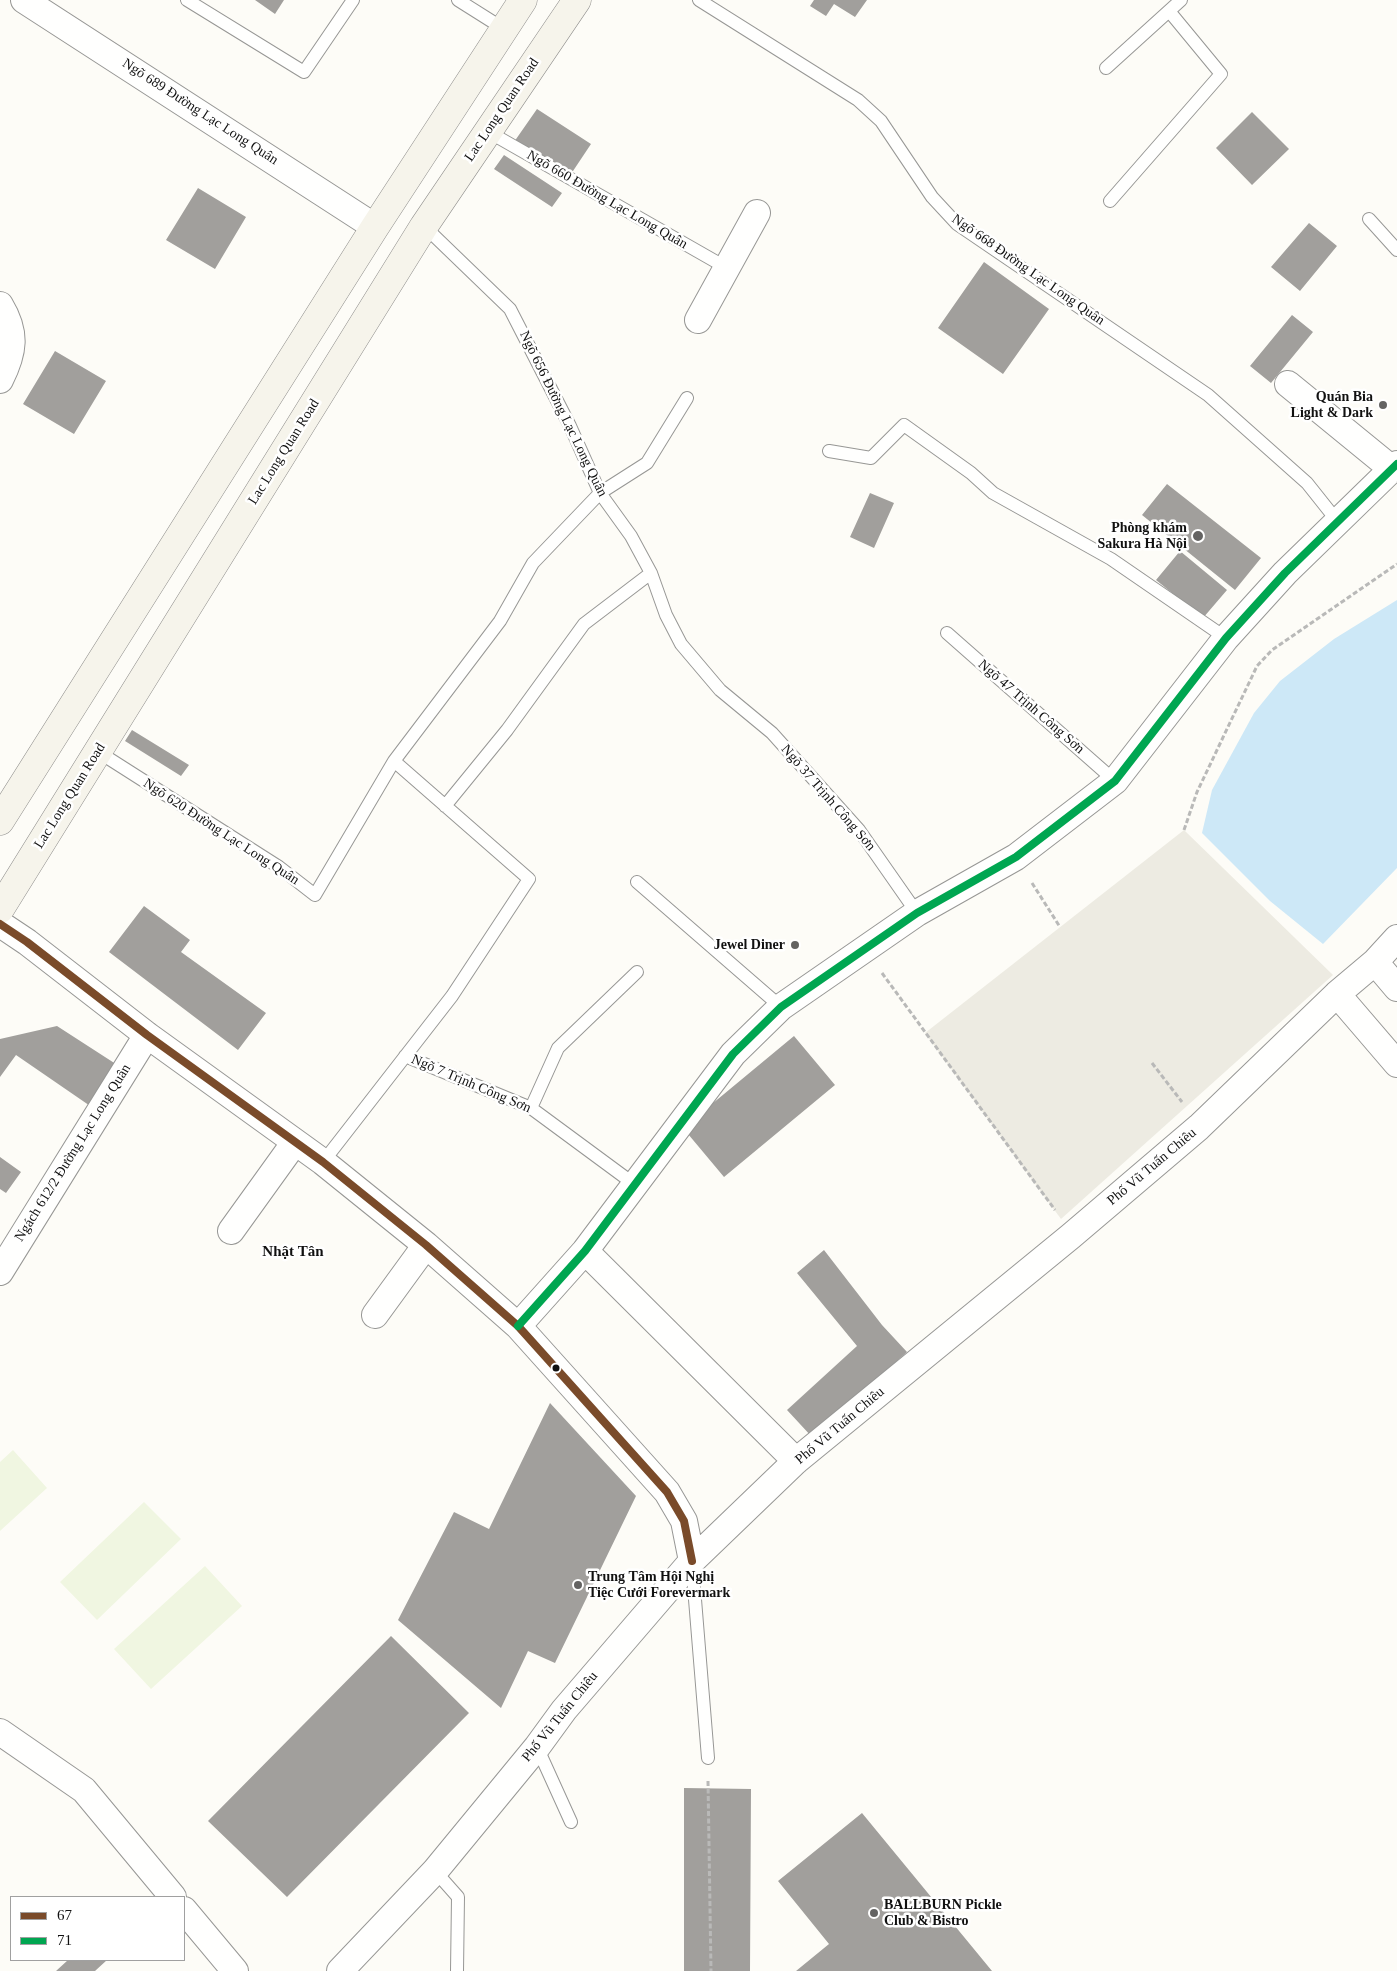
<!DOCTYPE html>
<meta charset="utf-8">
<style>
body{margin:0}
#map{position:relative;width:1397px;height:1971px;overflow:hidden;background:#fdfcf7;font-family:Georgia,serif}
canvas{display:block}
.legend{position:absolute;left:10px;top:1896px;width:175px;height:65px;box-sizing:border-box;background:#fff;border:1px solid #a0a0a0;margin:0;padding:6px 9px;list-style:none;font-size:15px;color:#111}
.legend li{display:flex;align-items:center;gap:10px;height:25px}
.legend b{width:25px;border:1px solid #a0a0a0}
</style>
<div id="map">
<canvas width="1397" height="1971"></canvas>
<ul class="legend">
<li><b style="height:6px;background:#7a4b2a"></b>67</li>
<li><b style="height:6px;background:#00a651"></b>71</li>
</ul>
</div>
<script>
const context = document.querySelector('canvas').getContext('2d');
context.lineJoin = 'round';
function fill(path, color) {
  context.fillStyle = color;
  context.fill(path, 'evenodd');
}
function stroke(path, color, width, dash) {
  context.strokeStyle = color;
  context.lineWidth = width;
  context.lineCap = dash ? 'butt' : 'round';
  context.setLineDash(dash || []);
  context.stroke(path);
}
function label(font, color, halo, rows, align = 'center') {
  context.font = font + ' Georgia,serif';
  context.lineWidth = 5;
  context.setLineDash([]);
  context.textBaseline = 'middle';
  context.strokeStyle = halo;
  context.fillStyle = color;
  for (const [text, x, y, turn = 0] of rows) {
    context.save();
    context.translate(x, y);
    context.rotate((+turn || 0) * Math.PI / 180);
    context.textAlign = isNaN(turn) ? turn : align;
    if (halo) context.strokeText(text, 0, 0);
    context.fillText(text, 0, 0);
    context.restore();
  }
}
const pitch = new Path2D(`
 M13,1450L47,1488L0,1531V1462Z
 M144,1502L181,1539L97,1620L60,1582Z
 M205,1566L242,1606L151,1689L114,1649Z`);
const plaza = new Path2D(`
 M1184,830L1333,975L1061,1219L925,1033Z`);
const water = new Path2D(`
 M1397,600V868L1323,944L1270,901L1202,833L1212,790L1254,713L1280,681L1334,639Z`);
const building = new Path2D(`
 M255,0H284L275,14Z
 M814,0H867L855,17L834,4L826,16L810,6Z
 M537,109L591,144L569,177L514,142Z
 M1252,112L1289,149L1252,185L1216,148Z
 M504,155L562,193L552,207L494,169Z
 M198,188L246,217L215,269L166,240Z
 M1309,223L1337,246L1300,291L1271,267Z
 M984,262L1049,309L1003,374L938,328Z
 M1292,315L1313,332L1271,383L1250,366Z
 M55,351L106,381L74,434L23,404Z
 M1167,484L1261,558L1235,590L1142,515Z
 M870,493L894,503L874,548L850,537Z
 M1180,551L1227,590L1203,618L1156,580Z
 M132,730L189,765L181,776L125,741Z
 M144,906L190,940L181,952L266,1013L238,1050L109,952Z
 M57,1026L122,1068L96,1110L16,1055L0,1077V1039Z
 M794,1036L835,1085L724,1177L683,1128Z
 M0,1157L21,1172L6,1193L0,1189Z
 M824,1250L882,1325L907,1352L812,1437L787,1410L857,1346L797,1273Z
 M550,1403L636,1496L555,1663L528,1651L501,1708L398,1620L454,1512L489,1529Z
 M391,1636L469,1713L287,1897L208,1821Z
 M684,1788L751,1789L750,1971H684Z
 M862,1813L992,1971H796L829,1944L778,1881Z
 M68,1960H107L95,1971H56Z`);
const path = new Path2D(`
 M1184,830L1197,792L1257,666L1272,650L1397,564
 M1032,883L1060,927
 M882,973L1055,1210
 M1152,1063L1182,1102
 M708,1781L711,1971`);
const lane = new Path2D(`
 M187,0L304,72L353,0
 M458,0L504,29
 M699,0L858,100L881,121L932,197L957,224L1208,395L1307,483L1338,522
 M1106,68L1181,0
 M487,131L727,268
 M1110,201L1221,74L1169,11
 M1369,219L1397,250
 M424,226L510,309L570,426L600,493L631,536L651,573L666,615L681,644L720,690L772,733L859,830L917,913
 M829,451L871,458L904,425L971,473L993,493L1111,559L1226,638
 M947,633L1115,781
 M97,751L279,867L315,895L394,761L529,879L452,996L323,1162
 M394,761L500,621L533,563L600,493L647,463L687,398
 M445,806L507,730L584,624L651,573
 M637,882L781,1007
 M405,1056L531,1108L634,1184
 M531,1108L558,1048L637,972
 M692,1563L708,1758
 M537,1747L571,1822
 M435,1871L458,1897L457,1971`);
const street = new Path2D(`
 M24,0L375,227
 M0,305C17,333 14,352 0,380
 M698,320L757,213
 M1288,384L1392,469
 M0,924L27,942L147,1035L323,1162L426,1245L518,1326L667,1492L684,1521L692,1561
 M1375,962L1397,988
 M1337,994L1397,1064
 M231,1231L295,1142
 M585,1251L796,1461
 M0,1272L147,1035
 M375,1315L426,1245
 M518,1326L585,1251L733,1054L781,1007L917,913L1016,857L1115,781L1226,638L1285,573L1397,464
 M0,1732L84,1790L173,1897
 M184,1910L235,1971
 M340,1971L435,1871L537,1747L564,1710L692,1561L796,1461L1071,1236L1199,1127L1337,994L1375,962L1397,938`);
const secondary = new Path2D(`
 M0,821L375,227L523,0
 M0,909L424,226L577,0`);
const bus1 = new Path2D(`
 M0,924L27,942L147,1035L323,1162L426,1245L518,1326L667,1492L684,1521L692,1561`);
const bus2 = new Path2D(`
 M518,1326L585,1251L733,1054L781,1007L917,913L1016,857L1115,781L1226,638L1285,573L1397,464`);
const markers = [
 [1383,405,5,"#646362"],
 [1198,536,6,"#646362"],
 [795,945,5,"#646362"],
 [556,1368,4.5,"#111"],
 [578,1585,5,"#646362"],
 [874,1913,5,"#646362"]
];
const streetNames = [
 ["Lac Long Quan Road",502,110,-56],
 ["Ngõ 689 Đường Lạc Long Quân",200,112,33],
 ["Ngõ 660 Đường Lạc Long Quân",607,200,30],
 ["Ngõ 668 Đường Lạc Long Quân",1028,270,35],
 ["Ngõ 656 Đường Lạc Long Quân",563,414,64],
 ["Lac Long Quan Road",284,452,-58],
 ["Ngõ 47 Trịnh Công Sơn",1031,707,41],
 ["Lac Long Quan Road",70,796,-58],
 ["Ngõ 37 Trịnh Công Sơn",828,798,49],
 ["Ngõ 620 Đường Lạc Long Quân",221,832,33],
 ["Ngõ 7 Trịnh Công Sơn",471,1084,23],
 ["Ngách 612/2 Đường Lạc Long Quân",73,1153,-58],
 ["Phố Vũ Tuấn Chiêu",1152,1167,-40],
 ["Phố Vũ Tuấn Chiêu",840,1426,-40],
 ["Phố Vũ Tuấn Chiêu",560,1717,-51]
];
const poiNames = [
 ["Quán Bia",1373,397],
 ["Light & Dark",1373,413],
 ["Phòng khám",1187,528],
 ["Sakura Hà Nội",1187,544],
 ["Jewel Diner",785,945],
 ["Trung Tâm Hội Nghị",588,1577,"left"],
 ["Tiệc Cưới Forevermark",588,1593,"left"],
 ["BALLBURN Pickle",884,1905,"left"],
 ["Club & Bistro",884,1921,"left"]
];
const neighbourhoodNames = [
 ["Nhật Tân",293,1252]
];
fill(pitch, '#f0f6e1');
fill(plaza, '#edebe2');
fill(water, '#cde8f7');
fill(building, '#a19f9c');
stroke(lane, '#979795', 14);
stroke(street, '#979795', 28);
stroke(secondary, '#8e8d8b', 29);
stroke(path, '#b9b9b8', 3, [5, 2.5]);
stroke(lane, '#fffffe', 12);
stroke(street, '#fffffe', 26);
stroke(secondary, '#f6f4eb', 28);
stroke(bus1, '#7a4b2a', 8);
stroke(bus2, '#00a651', 8);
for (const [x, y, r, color] of markers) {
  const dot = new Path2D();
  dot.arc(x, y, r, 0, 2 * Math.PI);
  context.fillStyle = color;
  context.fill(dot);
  stroke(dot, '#fff', 2);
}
label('14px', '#111', '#fff', streetNames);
label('bold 14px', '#111', '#fff', poiNames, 'right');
label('bold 15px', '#111', '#fff', neighbourhoodNames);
</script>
